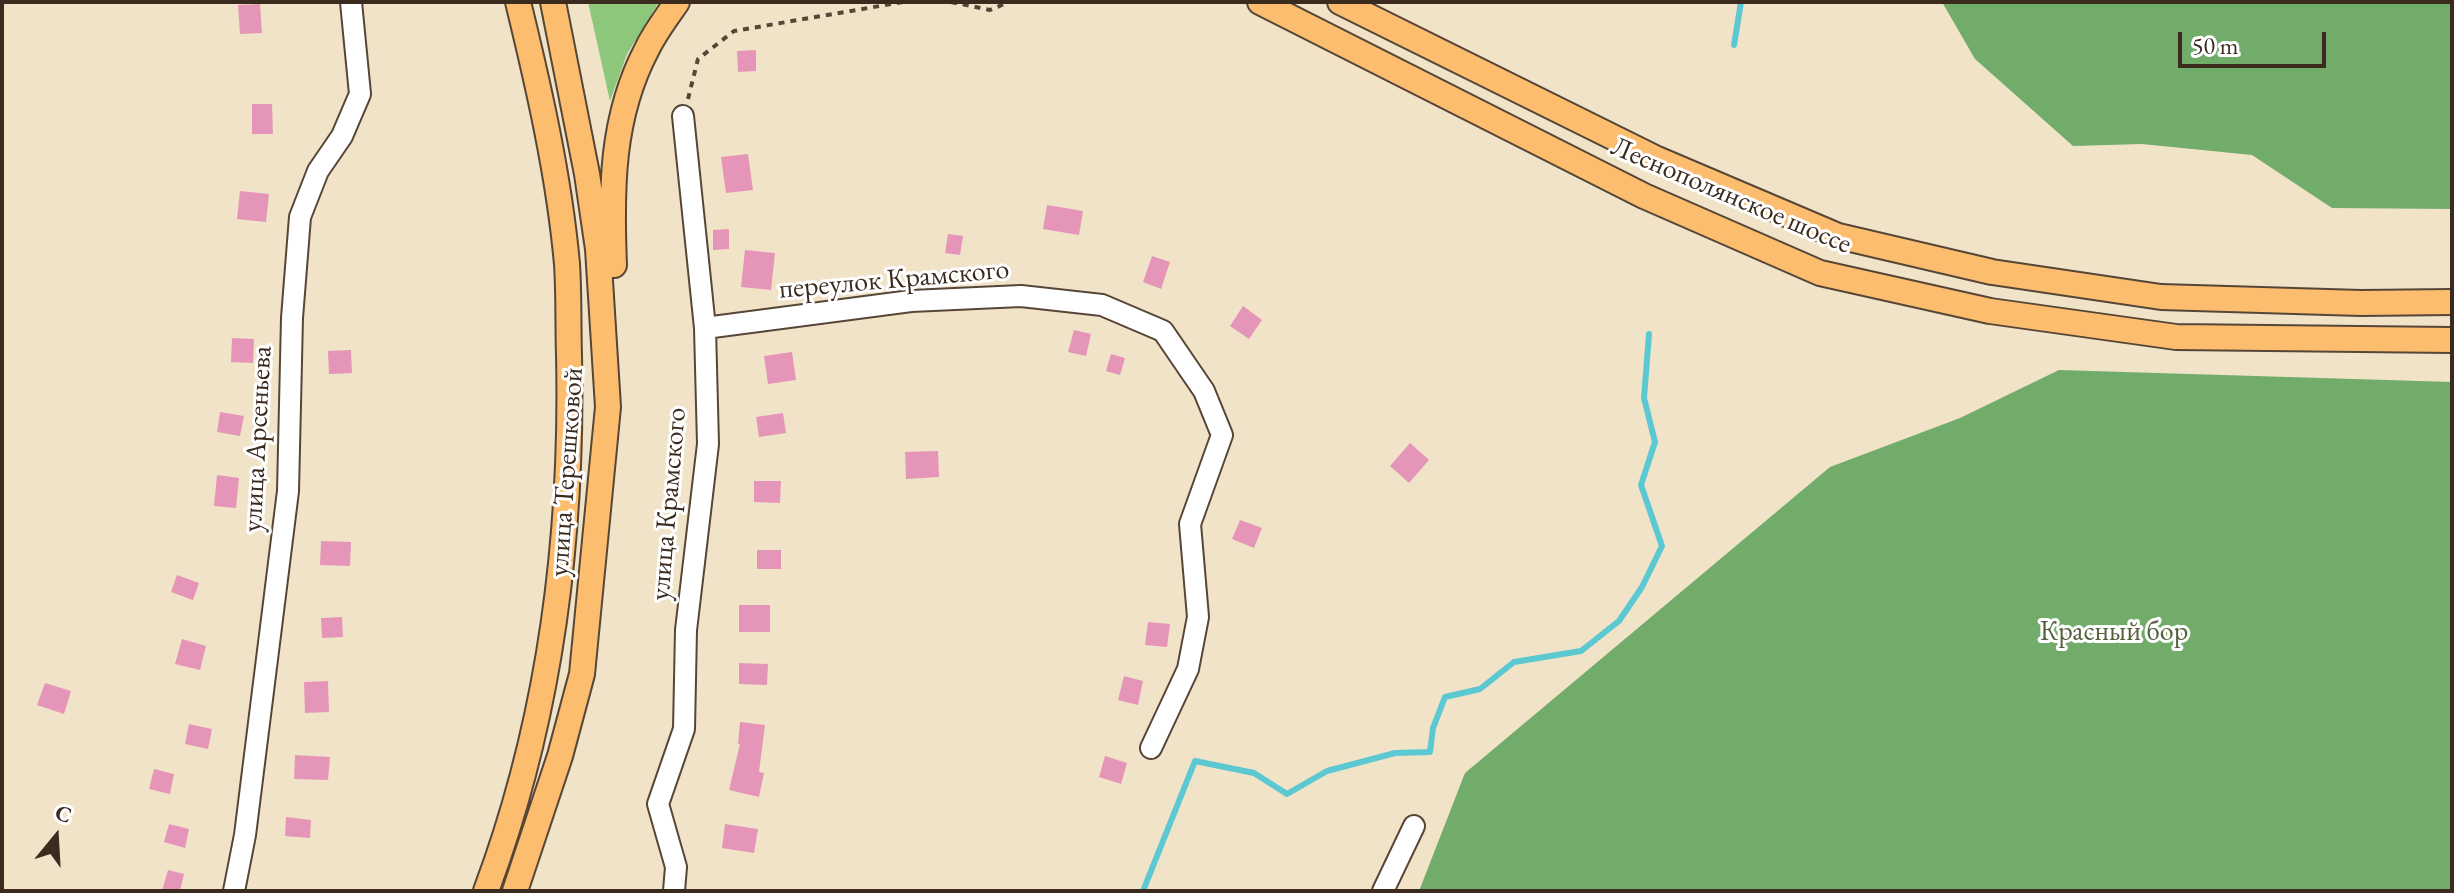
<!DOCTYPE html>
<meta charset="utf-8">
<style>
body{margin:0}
#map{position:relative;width:2454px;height:893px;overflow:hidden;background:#f1e3c8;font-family:"EB Garamond",serif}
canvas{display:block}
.frame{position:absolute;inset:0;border:4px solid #3b2a1e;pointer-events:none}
.north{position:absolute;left:16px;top:797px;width:80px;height:80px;-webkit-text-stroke:6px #fff;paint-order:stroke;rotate:18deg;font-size:22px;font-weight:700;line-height:32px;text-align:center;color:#3b2a1e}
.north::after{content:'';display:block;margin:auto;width:28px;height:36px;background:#3b2a1e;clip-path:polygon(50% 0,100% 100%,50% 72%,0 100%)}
.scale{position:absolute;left:2178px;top:32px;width:148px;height:36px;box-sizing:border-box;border:4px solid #3b2a1e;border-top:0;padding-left:10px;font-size:24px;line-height:28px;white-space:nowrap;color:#3b2a1e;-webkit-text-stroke:6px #fff;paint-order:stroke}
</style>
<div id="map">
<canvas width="2454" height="893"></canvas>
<div class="frame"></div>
<div class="north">С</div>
<div class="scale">50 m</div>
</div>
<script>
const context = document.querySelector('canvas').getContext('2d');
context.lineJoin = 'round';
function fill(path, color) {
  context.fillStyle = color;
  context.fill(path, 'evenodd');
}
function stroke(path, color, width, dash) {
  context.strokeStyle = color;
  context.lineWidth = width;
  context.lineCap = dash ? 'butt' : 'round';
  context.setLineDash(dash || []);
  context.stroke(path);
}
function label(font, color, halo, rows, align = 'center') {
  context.font = font + ' "EB Garamond",serif';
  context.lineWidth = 6;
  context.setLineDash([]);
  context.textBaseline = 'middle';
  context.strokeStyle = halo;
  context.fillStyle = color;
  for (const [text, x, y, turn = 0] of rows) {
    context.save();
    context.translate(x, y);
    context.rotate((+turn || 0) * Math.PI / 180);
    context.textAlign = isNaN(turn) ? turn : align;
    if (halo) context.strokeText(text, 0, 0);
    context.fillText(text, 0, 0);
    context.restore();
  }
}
const green = new Path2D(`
 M588,2H659L627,54L610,101Z`);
const forest = new Path2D(`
 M1942,2H2452V209L2332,208L2252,155L2142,144L2073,146L1975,59Z
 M2059,370L2452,382V891H1419L1465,773L1830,467L1960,418Z`);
const stream = new Path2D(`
 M1734,45L1741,2
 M1143,891L1195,761L1254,773L1287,794L1327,771L1395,753L1430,752L1433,728L1445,697L1480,689L1514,662L1581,651L1619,621L1642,587L1662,546L1641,485L1655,442L1644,398L1649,334`);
const building = new Path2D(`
 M260,4L262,33L240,34L238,5Z
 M756,50V71L738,72L737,51Z
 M252,104H272L273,134H252Z
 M748,154L753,190L726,193L721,157Z
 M240,191L269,194L266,222L237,219Z
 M1047,205L1083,211L1079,235L1043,229Z
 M729,229V249L713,250V230Z
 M948,234L963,236L960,255L945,253Z
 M745,250L775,253L771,290L741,287Z
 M1152,256L1170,262L1161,289L1143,282Z
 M1243,306L1262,320L1249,339L1230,326Z
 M1074,330L1091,334L1086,356L1068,352Z
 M232,338L254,339L253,363L231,362Z
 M351,350L352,373L329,374L328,351Z
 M792,352L796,380L768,384L764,356Z
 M1111,354L1125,358L1120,375L1106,371Z
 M220,412L244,416L240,436L217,432Z
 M783,413L786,433L759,437L756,417Z
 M1410,443L1429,460L1409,483L1390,466Z
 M938,451L939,477L906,479L905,452Z
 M217,475L239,478L236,508L214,506Z
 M754,481H781L780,503L754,502Z
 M1240,520L1262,528L1254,548L1232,539Z
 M321,541L351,542L350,566L320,565Z
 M757,550H781V569H757Z
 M177,575L199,583L193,600L171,592Z
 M739,605H770V632H739Z
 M342,617L343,637L322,638L321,618Z
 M1148,622L1170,624L1167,647L1145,645Z
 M182,639L206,646L200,670L175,664Z
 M739,663L768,664L767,685L739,684Z
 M1124,676L1143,681L1138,705L1118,700Z
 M328,681L329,712L305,713L304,682Z
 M45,683L71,691L64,714L37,705Z
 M740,722L765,725L759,772L764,773L759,797L729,790L740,744H738Z
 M189,724L212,729L208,749L185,744Z
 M295,755L330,757L328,780L294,779Z
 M1105,756L1127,763L1121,784L1099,777Z
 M154,769L174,774L170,794L149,789Z
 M286,817L311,820L310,838L285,836Z
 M169,824L189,829L185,848L164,842Z
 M725,824L758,829L754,853L722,848Z
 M168,870L184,874L180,891H162Z`);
const path = new Path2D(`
 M951,2L990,10L1009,2
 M688,99L698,59L734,31L903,2`);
const minor = new Path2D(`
 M705,328L911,301L1021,296L1102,305L1163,331L1204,391L1222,435L1190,524L1198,617L1188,669L1151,748
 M234,891L245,835L288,491L292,318L300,217L318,171L342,136L360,94L351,2
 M674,891L676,867L658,804L684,729L686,630L708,444L705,328L683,116
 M1383,891L1414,826`);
const major = new Path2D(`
 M1260,2L1644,196L1820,273L1990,311L2176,337L2452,340
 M1340,2L1657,159L1838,236L1992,272L2161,297L2361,303L2452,302
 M614,265C611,190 611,117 647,49C655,32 667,17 677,2
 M486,891C550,720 573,537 569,355C568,325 569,294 567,264C559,176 539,88 518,2
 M515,891L560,756L582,674L608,407L598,249L587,174L553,2`);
const streetNames = [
 ["Леснополянское шоссе",1731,196,23],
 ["переулок Крамского",894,280,-5],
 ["улица Арсеньева",258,439,-87],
 ["улица Терешковой",567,472,-86],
 ["улица Крамского",669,504,-85]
];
const parkNames = [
 ["Красный бор",2114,632]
];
fill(green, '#8dc77b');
fill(forest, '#72ac6b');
stroke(stream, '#5bc8d2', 6);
fill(building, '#e596b8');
stroke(minor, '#564638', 24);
stroke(major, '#564638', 28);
stroke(path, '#564638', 4, [6, 6]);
stroke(minor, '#fff', 20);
stroke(major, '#fcbd6f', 24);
label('28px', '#3b2a1e', '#fff', streetNames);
label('28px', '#58613f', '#fff', parkNames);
</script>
